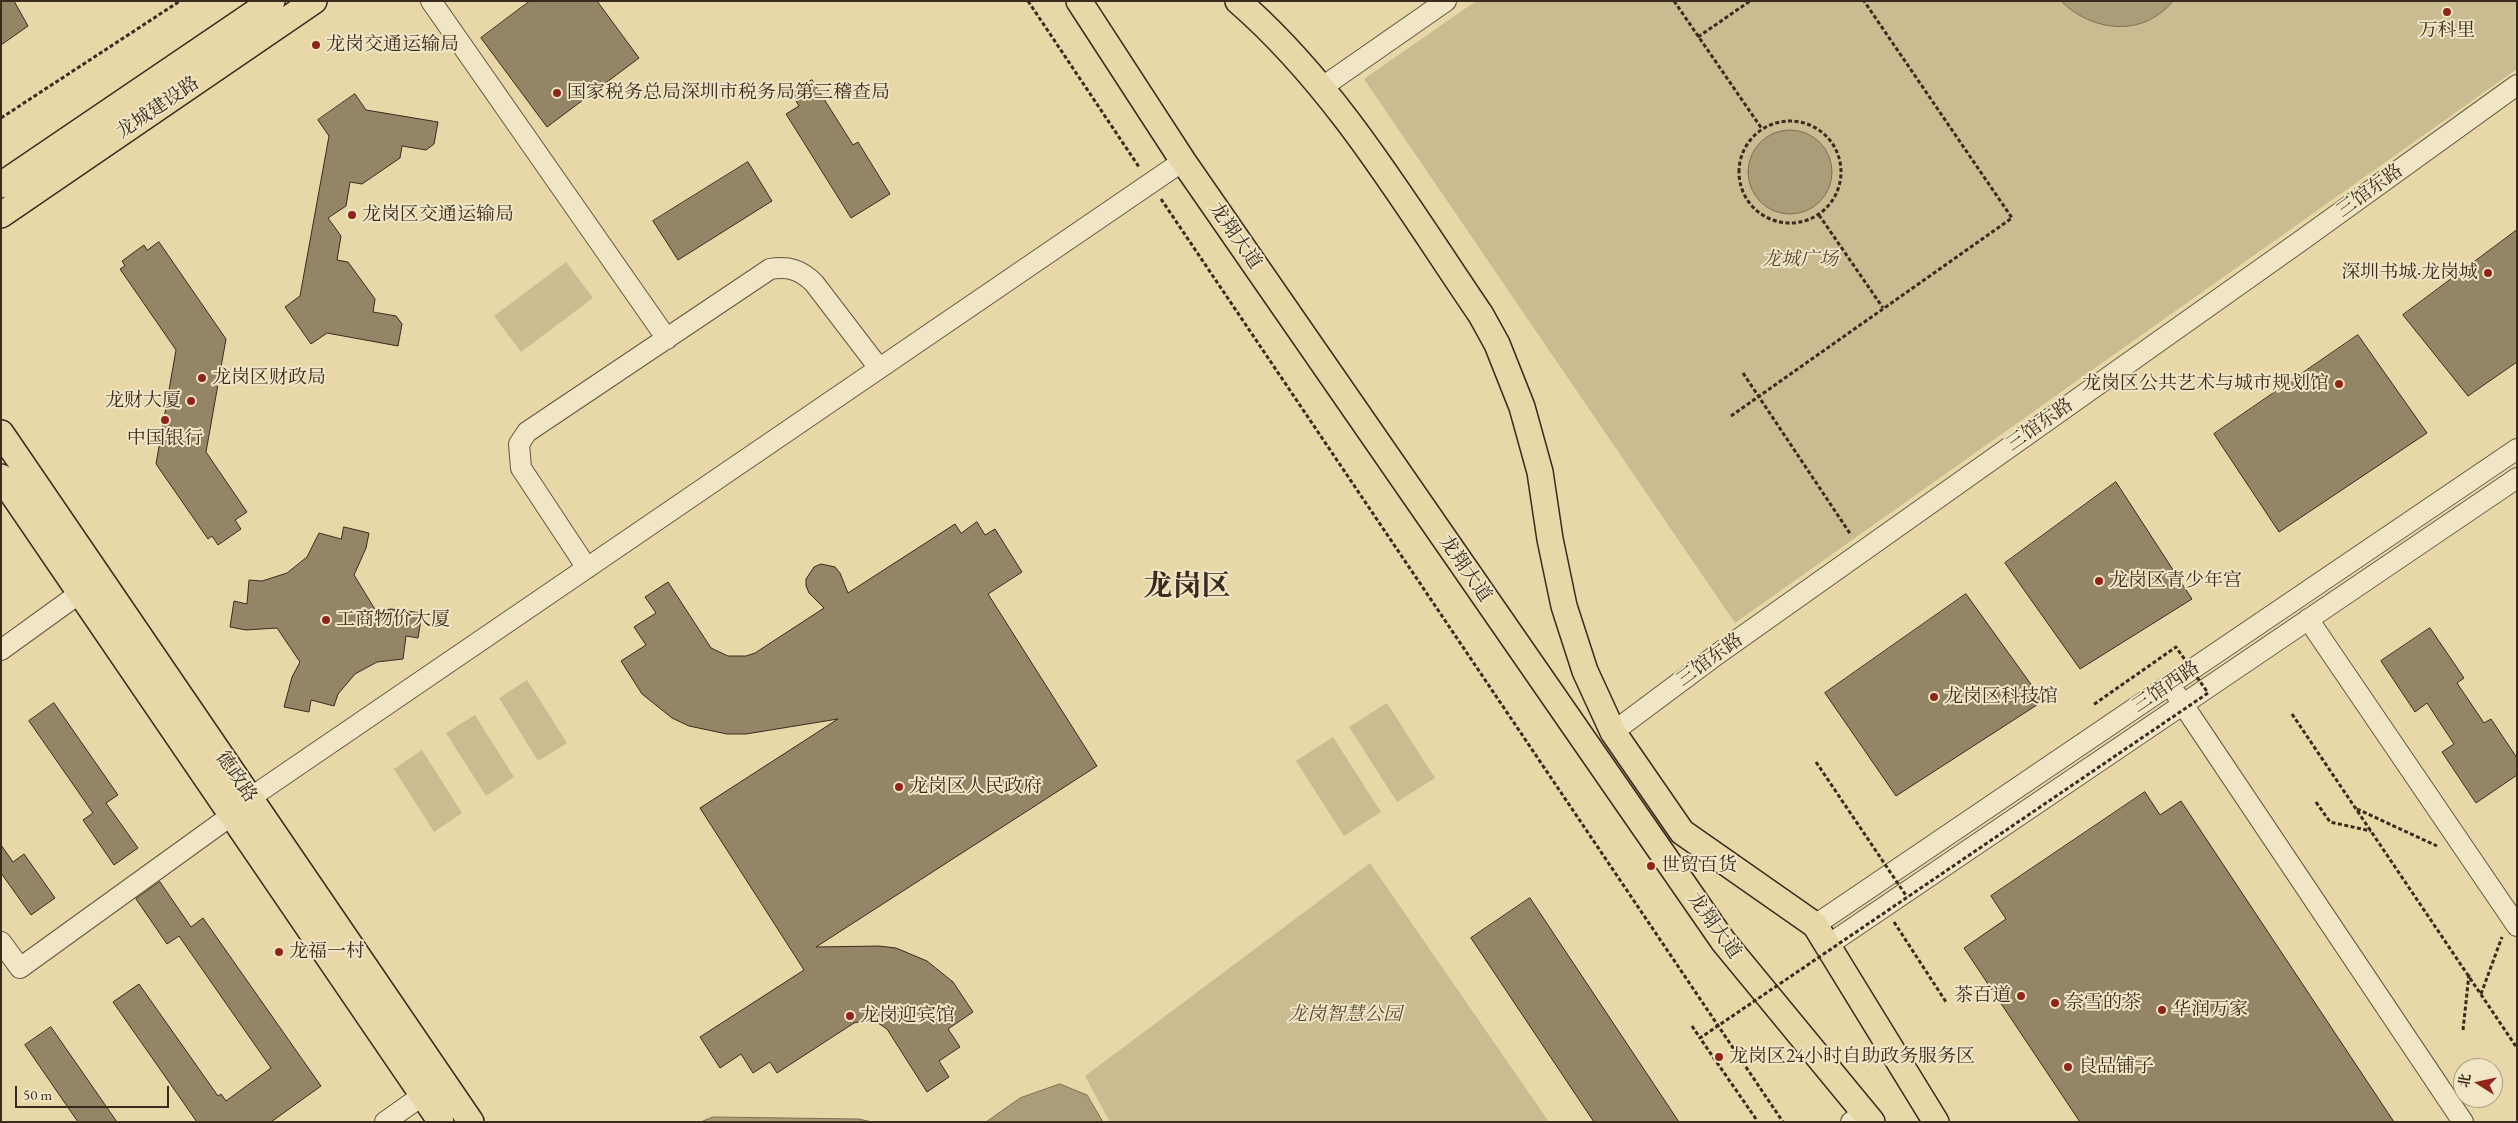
<!DOCTYPE html>
<meta charset="utf-8">
<style>
body{margin:0}
#map{position:relative;width:2518px;height:1123px;overflow:hidden;background:#e8d8a8;font-family:"EB Garamond","Noto Serif SC",serif}
canvas{display:block}
.frame{position:absolute;inset:0;border:2px solid #392b1e;pointer-events:none}
.north{position:absolute;left:2453px;top:1058px;width:50px;height:50px;box-sizing:border-box;background:#f0e6c6;border:1px solid #a79b83;border-radius:50%;rotate:280deg;font-size:14px;font-weight:700;line-height:20px;text-align:center;color:#392b1e}
.north::after{content:'';display:block;margin:auto;width:18px;height:22px;background:#8f2418;clip-path:polygon(50% 0,100% 100%,50% 72%,0 100%)}
.scale{position:absolute;left:15px;top:1086px;width:154px;height:22px;box-sizing:border-box;border:2px solid #392b1e;border-top:0;padding-left:6px;font-size:15px;line-height:18px;white-space:nowrap;color:#392b1e;-webkit-text-stroke:4px #f0e6c6;paint-order:stroke}
</style>
<div id="map">
<canvas width="2518" height="1123"></canvas>
<div class="frame"></div>
<div class="north">北</div>
<div class="scale">50 m</div>
</div>
<script>
const context = document.querySelector('canvas').getContext('2d');
context.lineJoin = 'round';
function fill(path, color) {
  context.fillStyle = color;
  context.fill(path, 'evenodd');
}
function stroke(path, color, width, dash) {
  context.strokeStyle = color;
  context.lineWidth = width;
  context.lineCap = dash ? 'butt' : 'round';
  context.setLineDash(dash || []);
  context.stroke(path);
}
function label(font, color, halo, rows, align = 'center') {
  context.font = font + ' "EB Garamond","Noto Serif SC",serif';
  context.lineWidth = 4;
  context.setLineDash([]);
  context.textBaseline = 'middle';
  context.strokeStyle = halo;
  context.fillStyle = color;
  for (const [text, x, y, turn = 0] of rows) {
    context.save();
    context.translate(x, y);
    context.rotate((+turn || 0) * Math.PI / 180);
    context.textAlign = isNaN(turn) ? turn : align;
    if (halo) context.strokeText(text, 0, 0);
    context.fillText(text, 0, 0);
    context.restore();
  }
}
const green = new Path2D(`
 M1476,1H2517V69L1735,623L1364,79Z
 M566,262L593,298L521,352L494,316Z
 M527,680L567,743L538,761L499,698Z
 M1387,703L1435,778L1397,802L1349,727Z
 M475,715L514,777L486,796L446,733Z
 M1333,737L1381,812L1344,836L1296,761Z
 M422,750L462,813L434,832L394,769Z
 M1370,863L1549,1122H1110L1085,1076Z`);
const water = new Path2D(`
 M2061,1H2173C2143,38 2092,32 2061,1Z
 M1748 172a42 42 0 1 1 84 0a42 42 0 1 1-84 0Z
 M1060,1084L1087,1095L1103,1122H986L1020,1098Z
 M713,1117L859,1119L872,1122H701Z`);
const building = new Path2D(`
 M1,1H14L28,26L1,45Z
 M530,1H597L639,58L547,127L481,38Z
 M812,80L853,145L858,142L890,194L851,218L786,114L799,106L791,93Z
 M355,94L366,110L438,122L434,144L426,150L402,146L400,158L362,184L350,182L346,206L328,218L341,236L337,260L348,262L375,299L373,312L396,316L402,324L398,346L327,333L311,344L285,307L300,296L329,136L318,120Z
 M748,162L772,201L678,260L653,221Z
 M2517,230V362L2468,396L2403,315Z
 M159,242L226,339L206,452L247,512L235,520L241,529L218,545L212,536L208,539L156,464L176,350L120,269L125,266L122,261L144,245L147,250Z
 M2358,335L2427,433L2279,532L2214,434Z
 M2116,482L2192,599L2080,669L2005,563Z
 M977,522L985,535L995,529L1022,572L988,594L1097,766L816,947L879,946L896,948L927,961L953,982L973,1012L948,1029L960,1047L939,1061L949,1077L927,1092L887,1029L875,1021L868,1020L854,1023L777,1073L770,1062L753,1073L741,1054L720,1068L700,1037L804,970L700,808L838,719L746,734H727L689,726L672,718L642,694L621,661L646,645L634,627L656,613L645,597L668,582L711,648L728,656H746L755,653L824,608L809,593L806,586V579L814,567L821,564L835,567L840,573L848,593L955,524L961,533Z
 M344,527L369,533L366,548L354,575L376,611L391,609L422,613L418,638L406,636L403,659L377,662L355,674L338,694L334,706L311,700L309,712L284,707L292,677L300,662L277,628L246,630L230,627L234,601L247,604L249,580L262,581L287,573L307,557L319,533L341,539Z
 M1966,594L2043,701L1896,796L1825,693Z
 M2430,628L2464,678L2457,683L2484,723L2491,719L2517,758V775L2476,803L2442,752L2454,744L2427,703L2415,712L2381,661Z
 M54,703L118,795L106,803L138,848L114,865L83,820L93,813L29,721Z
 M2145,792L2160,815L2181,801L2394,1122H2080L1964,948L2006,919L1991,896Z
 M1,845L13,862L24,854L55,898L31,915L1,873Z
 M160,882L191,927L203,918L321,1086L271,1122H197L113,1002L139,984L218,1096L221,1094L226,1101L271,1068L179,936L167,944L136,899Z
 M1530,898L1679,1122H1594L1471,938Z
 M51,1027L117,1122H78L25,1045Z`);
const path = new Path2D(`
 M1028,1L1139,167
 M1674,1L1762,129
 M1698,37L1750,1
 M1,118L180,1
 M1739 172a51 51 0 1 1 102 0a51 51 0 1 1-102 0Z
 M1161,199L1783,1122
 M1819,215L1883,308
 M1743,373L1851,535
 M1731,416L2012,218L1864,1
 M2292,714L2517,1048
 M2316,802L2330,822L2371,831
 M2357,809L2437,846
 M1894,922L1946,1002
 M2481,994L2502,937
 M1692,1026L1700,1038
 M2463,1030L2469,974`);
const minor = new Path2D(`
 M431,1L667,339
 M1321,88L1446,1
 M587,568L521,468L519,444L527,432L770,269C789,266 801,270 814,283L879,368
 M2308,619L2517,926
 M1,650L80,593
 M2176,694L2463,1122
 M1613,732L1719,653L2302,240L2517,85
 M1815,925L2517,449
 M1,942L20,968L232,815L250,798L1183,161
 M1828,945L2517,478
 M385,1122L423,1095L438,1093
 M1851,1122L1866,1112`);
const major = new Path2D(`
 M1079,1L1183,161L1723,941L1872,1122
 M1238,1C1338,88 1407,207 1481,315L1497,344L1522,407L1540,472L1550,539L1564,606L1585,671L1613,732L1682,832L1815,925L1936,1122
 M1,185L272,1
 M1,215L314,1
 M1,433L471,1122
 M1,477L441,1122`);
const pathBridge = new Path2D(`
 M1816,762L1907,897
 M1756,1119L1700,1038L2208,693L2176,647L2093,705`);
const markers = [
 [2447,12,5,"#8f2418"],
 [316,45,5,"#8f2418"],
 [557,93,5,"#8f2418"],
 [352,215,5,"#8f2418"],
 [2488,273,5,"#8f2418"],
 [202,378,5,"#8f2418"],
 [2339,384,5,"#8f2418"],
 [191,401,5,"#8f2418"],
 [165,420,5,"#8f2418"],
 [2099,581,5,"#8f2418"],
 [326,620,5,"#8f2418"],
 [1934,697,5,"#8f2418"],
 [899,787,5,"#8f2418"],
 [1651,866,5,"#8f2418"],
 [279,952,5,"#8f2418"],
 [2021,996,5,"#8f2418"],
 [2055,1003,5,"#8f2418"],
 [2162,1010,5,"#8f2418"],
 [850,1016,5,"#8f2418"],
 [1719,1057,5,"#8f2418"],
 [2068,1067,5,"#8f2418"]
];
const poiNames = [
 ["万科里",2447,31,"center"],
 ["龙岗交通运输局",326,45],
 ["国家税务总局深圳市税务局第三稽查局",567,93],
 ["龙岗区交通运输局",362,215],
 ["深圳书城·龙岗城",2478,273,"right"],
 ["龙岗区财政局",212,378],
 ["龙岗区公共艺术与城市规划馆",2329,384,"right"],
 ["龙财大厦",181,401,"right"],
 ["中国银行",165,439,"center"],
 ["龙岗区青少年宫",2109,581],
 ["工商物价大厦",336,620],
 ["龙岗区科技馆",1944,697],
 ["龙岗区人民政府",909,787],
 ["世贸百货",1661,866],
 ["龙福一村",289,952],
 ["茶百道",2011,996,"right"],
 ["奈雪的茶",2065,1003],
 ["华润万家",2172,1010],
 ["龙岗迎宾馆",860,1016],
 ["龙岗区24小时自助政务服务区",1729,1057],
 ["良品铺子",2078,1067]
];
const streetNames = [
 ["龙城建设路",158,108,-34],
 ["三馆东路",2370,191,-36],
 ["龙翔大道",1235,236,55],
 ["三馆东路",2040,425,-35],
 ["龙翔大道",1465,569,55],
 ["三馆东路",1710,660,-36],
 ["三馆西路",2166,687,-34],
 ["德政路",236,777,56],
 ["龙翔大道",1714,926,54]
];
const parkNames = [
 ["龙城广场",1800,260],
 ["龙岗智慧公园",1345,1015]
];
const townNames = [
 ["龙岗区",1187,587]
];
fill(green, '#cabb91');
fill(water, '#ac9d79');
stroke(water, '#7e6f55', 1);
fill(building, '#948566');
stroke(building, '#392b1e', 1);
stroke(minor, '#655640', 22);
stroke(major, '#392b1e', 28);
stroke(path, '#392b1e', 3, [4, 2.5]);
stroke(minor, '#f0e6c6', 20);
stroke(major, '#e8d8a8', 25);
stroke(pathBridge, '#392b1e', 3, [4, 2.5]);
for (const [x, y, r, color] of markers) {
  const dot = new Path2D();
  dot.arc(x, y, r, 0, 2 * Math.PI);
  context.fillStyle = color;
  context.fill(dot);
  stroke(dot, '#f0e6c6', 2);
}
label('19px', '#392b1e', '#f0e6c6', poiNames, 'left');
label('19px', '#392b1e', '#f0e6c6', streetNames);
label('italic 19px', '#564835', '#f0e6c6', parkNames);
label('bold 29px', '#392b1e', '#f0e6c6', townNames);
</script>
